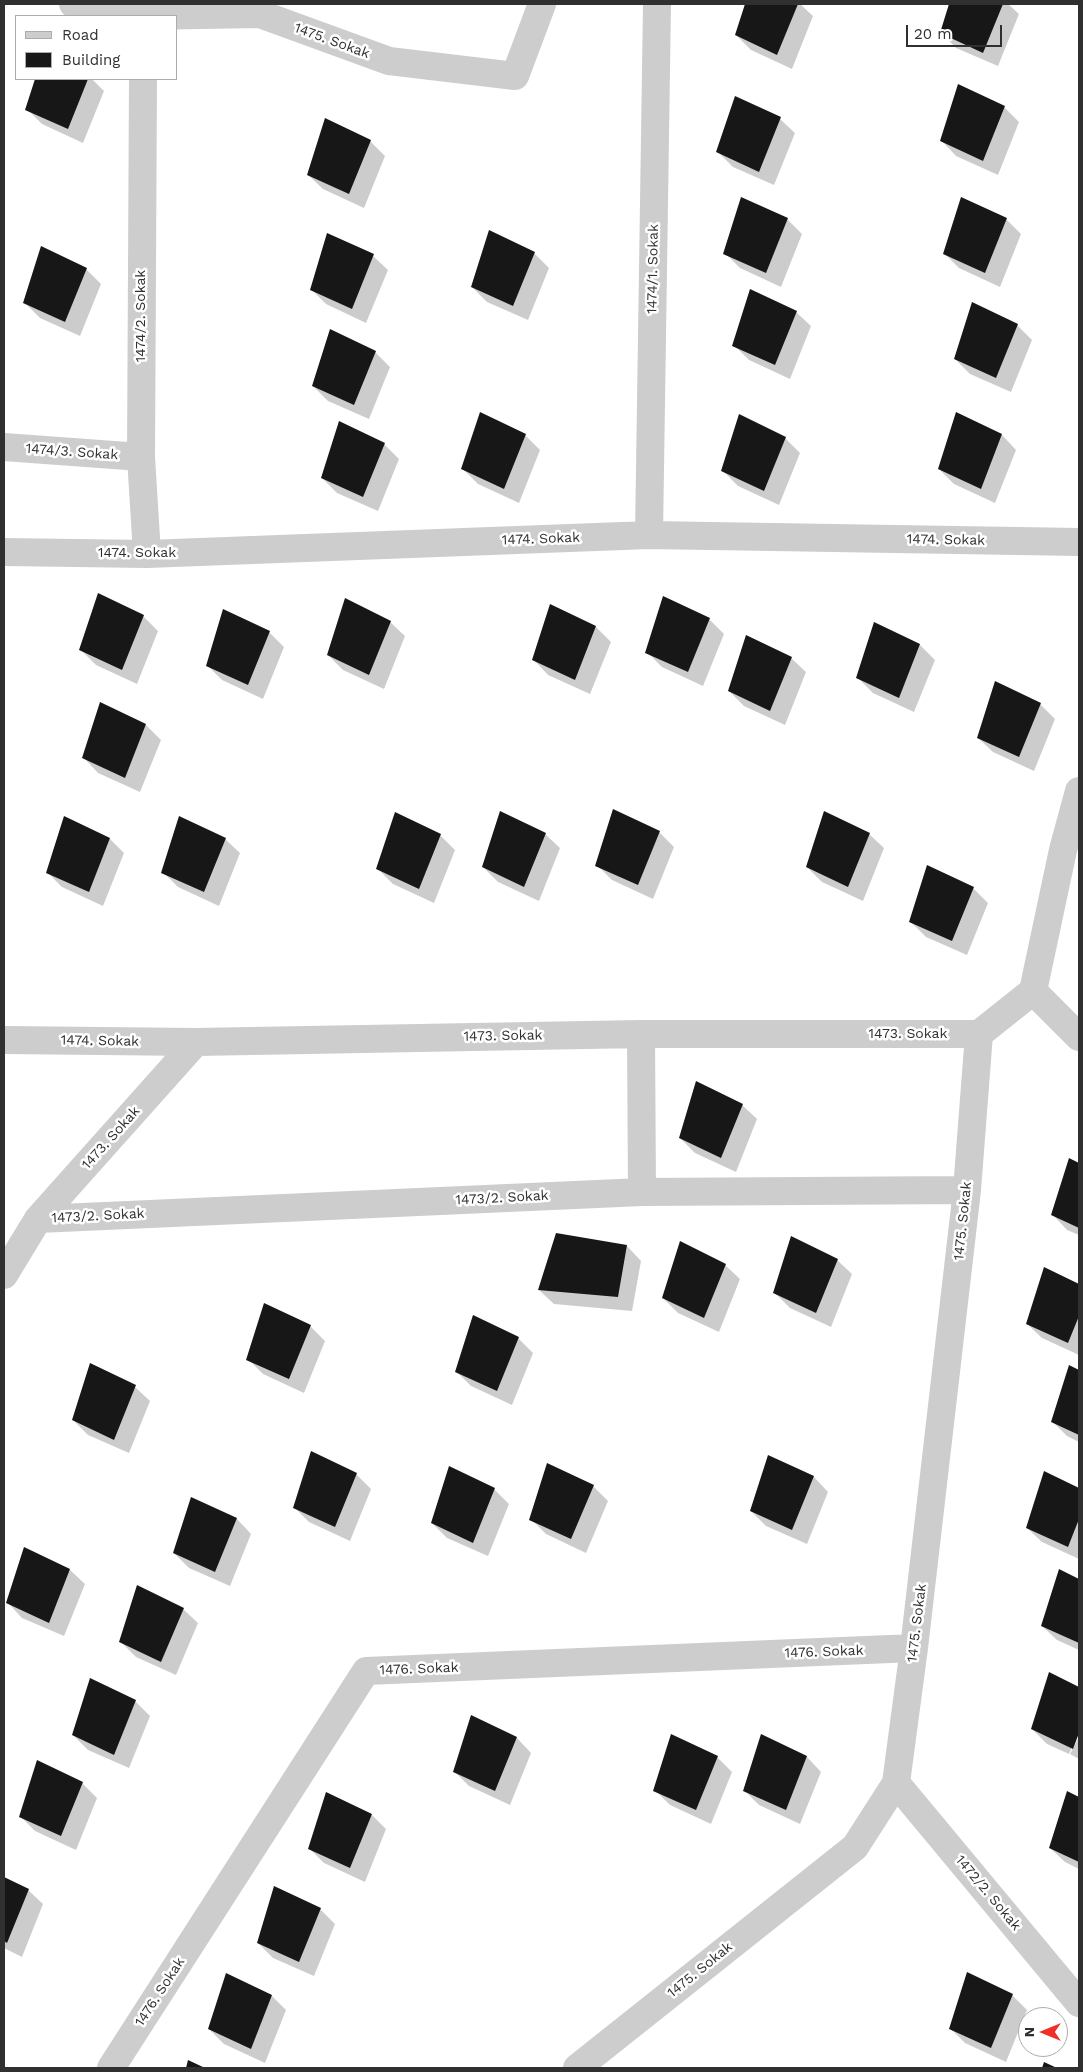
<!DOCTYPE html>
<style>
body{margin:0}
#map{position:relative;width:1083px;height:2072px;overflow:hidden;background:#fff;font-family:"Work Sans",sans-serif}
canvas{display:block}
.frame{position:absolute;inset:0;border:5px solid #303030;pointer-events:none}
.legend{position:absolute;left:15px;top:15px;width:162px;height:65px;box-sizing:border-box;background:#fff;border:1px solid #acacac;margin:0;padding:6px 9px;list-style:none;font-size:15px;color:#303030}
.legend li{display:flex;align-items:center;gap:10px;height:25px}
.legend b{width:25px;border:1px solid #acacac}
.north{position:absolute;left:1018px;top:2007px;width:50px;height:50px;box-sizing:border-box;background:#fff;border:1px solid #acacac;border-radius:50%;rotate:270deg;font-size:14px;font-weight:700;line-height:20px;text-align:center;color:#303030}
.north::after{content:'';display:block;margin:auto;width:18px;height:22px;background:#ef3029;clip-path:polygon(50% 0,100% 100%,50% 72%,0 100%)}
.scale{position:absolute;left:906px;top:25px;width:96px;height:22px;box-sizing:border-box;border:2px solid #303030;border-top:0;padding-left:6px;font-size:15px;line-height:18px;white-space:nowrap;color:#303030;-webkit-text-stroke:4px #fff;paint-order:stroke}
</style>
<div id="map">
<canvas width="1083" height="2072"></canvas>
<div class="frame"></div>
<ul class="legend">
<li><b style="height:6px;background:#cdcdcd"></b>Road</li>
<li><b style="height:14px;background:#171717"></b>Building</li>
</ul>
<div class="north">N</div>
<div class="scale">20 m</div>
</div>
<script>
const context = document.querySelector('canvas').getContext('2d');
context.lineJoin = 'round';
function fill(path, color) {
  context.fillStyle = color;
  context.fill(path, 'evenodd');
}
function stroke(path, color, width, dash) {
  context.strokeStyle = color;
  context.lineWidth = width;
  context.lineCap = dash ? 'butt' : 'round';
  context.setLineDash(dash || []);
  context.stroke(path);
}
function label(font, color, halo, rows, align = 'center') {
  context.font = font + ' "Work Sans",sans-serif';
  context.lineWidth = 5;
  context.setLineDash([]);
  context.textBaseline = 'middle';
  context.strokeStyle = halo;
  context.fillStyle = color;
  for (const [text, x, y, turn = 0] of rows) {
    context.save();
    context.translate(x, y);
    context.rotate((+turn || 0) * Math.PI / 180);
    context.textAlign = isNaN(turn) ? turn : align;
    if (halo) context.strokeText(text, 0, 0);
    context.fillText(text, 0, 0);
    context.restore();
  }
}
const shadow = new Path2D(`
 M746,4H800L813,16L792,69L751,50L736,35Z
 M951,4H1008L1019,14L998,66L956,48L942,33Z
 M36,79H92L104,91L83,143L42,124L27,109Z
 M1004,107L1019,122L998,175L956,156L942,141Z
 M780,119L795,133L774,185L733,167L718,152Z
 M370,141L385,156L364,208L323,189L308,175Z
 M787,219L802,234L781,287L740,268L725,253Z
 M1006,219L1021,234L1000,287L959,268L944,253Z
 M534,253L549,268L528,320L487,302L472,287Z
 M373,256L388,270L366,323L326,304L311,289Z
 M86,269L101,284L80,336L40,318L25,303Z
 M973,304L1017,325L1032,340L1011,392L970,374L955,359Z
 M796,312L811,326L790,379L749,360L734,345Z
 M375,352L390,367L369,419L328,401L313,386Z
 M957,414L1002,435L1016,450L995,503L954,484L939,469Z
 M525,435L540,450L519,503L478,484L463,469Z
 M785,438L800,453L779,505L738,486L723,471Z
 M384,444L399,459L378,511L337,493L322,478Z
 M143,616L158,631L137,684L96,665L81,650Z
 M709,619L724,634L703,686L662,667L647,652Z
 M390,622L405,636L384,689L343,670L328,655Z
 M875,624L920,645L935,660L914,712L873,693L858,678Z
 M596,627L611,642L590,694L548,675L534,660Z
 M269,632L284,647L263,699L222,680L207,665Z
 M791,658L806,672L785,725L744,706L729,691Z
 M1040,704L1055,719L1034,771L993,752L978,738Z
 M146,725L161,740L140,792L98,773L84,758Z
 M659,832L674,847L653,899L612,880L597,865Z
 M545,834L560,848L539,901L498,882L483,867Z
 M869,834L884,848L863,901L822,882L807,867Z
 M440,835L455,850L434,903L393,884L378,869Z
 M110,839L124,853L103,906L62,887L47,872Z
 M225,839L240,853L219,906L178,887L163,872Z
 M973,888L988,903L967,955L926,937L911,922Z
 M742,1105L757,1119L736,1172L695,1153L680,1138Z
 M1070,1160L1079,1165V1235L1067,1230L1053,1215Z
 M627,1246L641,1261L632,1311L554,1304L539,1290Z
 M837,1260L852,1274L831,1327L790,1308L775,1293Z
 M725,1265L740,1279L719,1332L678,1313L663,1298Z
 M1044,1269L1079,1285V1355L1042,1338L1027,1324Z
 M310,1326L325,1341L304,1393L263,1374L248,1359Z
 M518,1338L533,1353L512,1405L471,1386L456,1371Z
 M1070,1367L1079,1371V1442L1067,1436L1053,1422Z
 M135,1387L150,1401L129,1453L88,1435L73,1420Z
 M769,1456L814,1477L828,1492L807,1544L766,1526L751,1511Z
 M1044,1473L1079,1489V1559L1042,1542L1027,1528Z
 M356,1474L371,1489L350,1541L309,1522L294,1507Z
 M593,1486L608,1501L586,1553L546,1534L531,1519Z
 M494,1489L509,1504L488,1556L447,1538L432,1523Z
 M192,1498L237,1519L251,1534L230,1586L189,1568L174,1553Z
 M70,1570L85,1584L64,1636L22,1618L8,1603Z
 M1060,1571L1079,1580V1650L1057,1640L1042,1626Z
 M183,1609L198,1623L176,1675L136,1657L121,1642Z
 M1050,1674L1079,1688V1730L1069,1754L1047,1744L1032,1729Z
 M135,1701L150,1716L129,1768L88,1750L73,1735Z
 M1079,1737V1759L1070,1754Z
 M517,1738L531,1753L510,1805L469,1786L454,1771Z
 M717,1757L732,1772L711,1824L670,1805L655,1790Z
 M807,1757L821,1772L800,1824L759,1805L744,1790Z
 M82,1783L97,1798L76,1850L35,1831L20,1816Z
 M1067,1793L1079,1798V1869L1065,1862L1050,1848Z
 M372,1815L386,1829L365,1882L324,1863L309,1848Z
 M4,1878L28,1890L43,1904L22,1957L4,1948Z
 M320,1909L335,1924L314,1976L273,1958L258,1943Z
 M1012,1995L1027,2010L1006,2062L965,2043L950,2028Z
 M272,1996L286,2010L265,2063L224,2044L209,2029Z`);
const building = new Path2D(`
 M745,4H798L777,55L735,35Z
 M949,4H1003L983,53L940,33Z
 M35,79H88L68,129L25,110Z
 M958,84L1005,106L983,161L940,141Z
 M735,96L781,117L759,172L716,152Z
 M325,118L371,140L349,194L307,175Z
 M741,197L788,218L766,273L723,254Z
 M961,197L1007,218L985,273L943,254Z
 M489,230L535,252L513,306L471,287Z
 M327,233L374,254L352,309L310,290Z
 M41,246L87,268L65,322L23,303Z
 M750,289L797,311L775,365L732,346Z
 M972,302L1018,324L996,378L954,359Z
 M330,329L376,351L354,405L312,386Z
 M480,412L526,434L504,489L461,469Z
 M956,412L1002,434L981,489L938,469Z
 M739,414L786,437L764,491L721,471Z
 M339,421L385,443L363,497L321,478Z
 M98,593L144,615L122,670L79,650Z
 M663,596L710,618L688,672L645,653Z
 M345,598L391,621L369,675L327,655Z
 M550,604L596,626L575,680L532,660Z
 M223,609L270,631L248,685L206,666Z
 M874,622L920,644L899,698L856,678Z
 M746,635L792,657L770,711L728,691Z
 M995,681L1041,703L1019,757L977,738Z
 M100,702L146,724L125,778L82,758Z
 M613,809L660,831L638,885L595,866Z
 M500,811L546,833L524,887L482,867Z
 M824,811L870,833L848,887L806,867Z
 M395,812L441,834L419,889L376,869Z
 M64,816L110,838L89,892L46,873Z
 M179,816L226,838L204,892L161,873Z
 M927,865L974,887L952,941L909,922Z
 M696,1081L743,1104L721,1158L679,1138Z
 M1069,1158L1079,1163V1228L1051,1215Z
 M556,1233L627,1245L618,1297L538,1290Z
 M791,1236L838,1259L816,1313L773,1293Z
 M680,1241L726,1264L704,1318L662,1298Z
 M1044,1267L1079,1284V1316L1068,1343L1026,1324Z
 M264,1303L311,1325L289,1379L246,1360Z
 M473,1315L519,1337L497,1391L455,1372Z
 M90,1363L136,1385L114,1440L72,1420Z
 M1069,1365L1079,1370V1435L1051,1422Z
 M311,1451L357,1473L335,1527L293,1508Z
 M768,1455L814,1476L792,1530L750,1511Z
 M547,1463L594,1485L571,1539L529,1520Z
 M449,1466L495,1488L473,1543L431,1523Z
 M1044,1471L1079,1488V1519L1068,1547L1026,1528Z
 M191,1497L237,1518L215,1572L173,1553Z
 M24,1547L70,1569L49,1623L6,1603Z
 M1059,1569L1079,1579V1643L1041,1626Z
 M137,1585L184,1608L161,1662L119,1642Z
 M1049,1672L1079,1687V1733L1073,1749L1031,1729Z
 M90,1678L136,1700L114,1755L72,1735Z
 M471,1715L517,1737L495,1791L453,1772Z
 M671,1734L718,1756L696,1810L653,1791Z
 M761,1734L807,1756L786,1810L743,1791Z
 M37,1760L83,1782L61,1836L19,1817Z
 M1067,1791L1079,1797V1862L1049,1848Z
 M326,1792L372,1814L350,1868L308,1849Z
 M4,1877L29,1889L7,1943L4,1941Z
 M274,1886L321,1908L299,1962L257,1943Z
 M967,1972L1013,1994L991,2048L949,2029Z
 M226,1973L272,1995L251,2049L208,2029Z
 M188,2060L205,2068H186Z
 M1044,2062L1057,2068H1042Z`);
const minor = new Path2D(`
 M73,4L143,16L260,14L389,61L515,76L542,4
 M143,79L141,457L147,554
 M4,447L141,457
 M649,535L657,4
 M4,552L147,554L649,535L1079,542
 M1033,991L1063,850L1079,791
 M1033,991L1079,1037
 M641,1034L642,1192
 M4,1040L196,1042L641,1034H979L1033,991
 M38,1219L642,1192L967,1190
 M4,1275L38,1219L196,1042
 M896,1783L1079,2003
 M111,2068L366,1671L914,1648
 M577,2068L855,1847L896,1783L914,1648L967,1190L979,1034`);
const streetNames = [
 ["1475. Sokak",332,41,20],
 ["1474/1. Sokak",653,269,-89],
 ["1474/2. Sokak",141,316,-90],
 ["1474/3. Sokak",72,452,4],
 ["1474. Sokak",541,539,-2],
 ["1474. Sokak",946,540,1],
 ["1474. Sokak",137,553],
 ["1473. Sokak",908,1034],
 ["1473. Sokak",503,1036,-1],
 ["1474. Sokak",100,1041,1],
 ["1473. Sokak",111,1138,-48],
 ["1473/2. Sokak",502,1198,-3],
 ["1473/2. Sokak",98,1216,-3],
 ["1475. Sokak",963,1221,-84],
 ["1475. Sokak",917,1623,-83],
 ["1476. Sokak",824,1652,-2],
 ["1476. Sokak",419,1669,-2],
 ["1472/2. Sokak",988,1893,50],
 ["1475. Sokak",700,1970,-39],
 ["1476. Sokak",160,1992,-57]
];
fill(shadow, '#0003');
fill(building, '#171717');
stroke(minor, '#cdcdcd', 28);
label('14px', '#303030', '#fff', streetNames);
</script>
